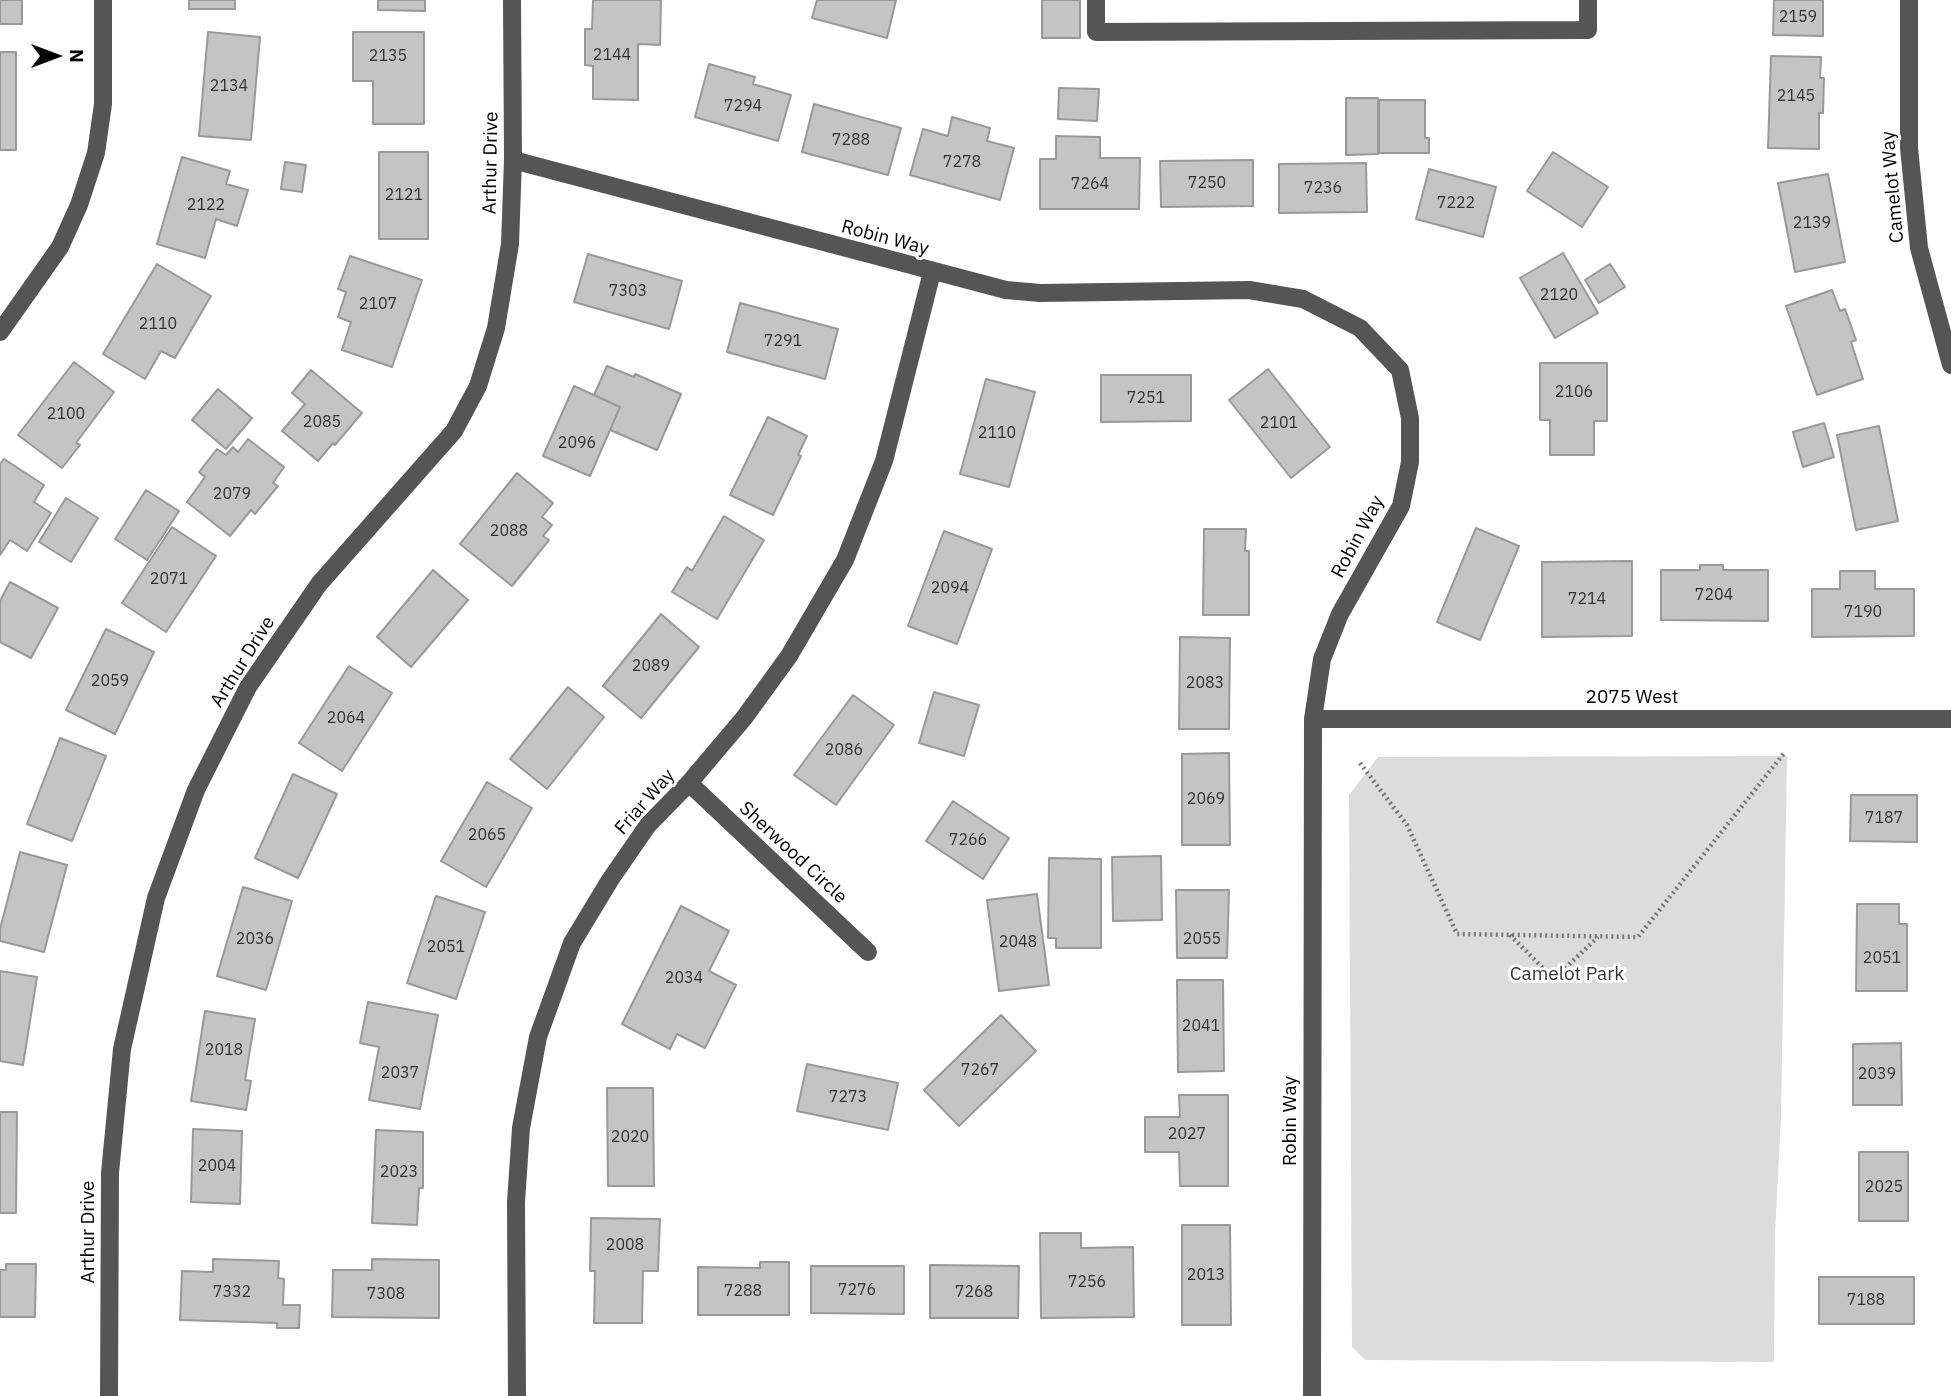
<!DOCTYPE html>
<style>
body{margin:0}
#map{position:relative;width:1951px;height:1396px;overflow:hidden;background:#fff;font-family:"IBM Plex Sans",sans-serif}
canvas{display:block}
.north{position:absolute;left:21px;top:21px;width:70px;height:70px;-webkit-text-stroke:5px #fff;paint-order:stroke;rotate:90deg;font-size:19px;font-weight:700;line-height:28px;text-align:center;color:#000}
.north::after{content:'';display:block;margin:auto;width:24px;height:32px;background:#000;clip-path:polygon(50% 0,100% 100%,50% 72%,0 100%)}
</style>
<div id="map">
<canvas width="1951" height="1396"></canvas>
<div class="north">N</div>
</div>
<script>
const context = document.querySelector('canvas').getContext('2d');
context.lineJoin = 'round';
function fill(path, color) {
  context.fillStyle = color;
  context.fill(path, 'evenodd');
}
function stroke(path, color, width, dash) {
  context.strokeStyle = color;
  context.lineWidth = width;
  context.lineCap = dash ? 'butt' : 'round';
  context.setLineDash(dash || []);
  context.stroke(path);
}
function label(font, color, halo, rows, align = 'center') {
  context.font = font + ' "IBM Plex Sans",sans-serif';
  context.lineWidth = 6;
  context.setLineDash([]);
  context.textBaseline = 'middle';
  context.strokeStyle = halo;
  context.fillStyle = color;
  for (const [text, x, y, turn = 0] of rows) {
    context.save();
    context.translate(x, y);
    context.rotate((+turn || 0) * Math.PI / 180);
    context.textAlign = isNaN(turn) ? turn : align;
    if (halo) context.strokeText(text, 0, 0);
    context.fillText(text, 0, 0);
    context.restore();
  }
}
const green = new Path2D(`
 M1787,756L1781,1117L1775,1233L1774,1362L1365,1360L1352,1347L1349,795L1378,757Z`);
const building = new Path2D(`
 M0,0H22V24H0Z
 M189,0H235V9H189Z
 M378,0H425V11L378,10Z
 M593,0H661L660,45L638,44V100L593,99V66L585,65V29H592Z
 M817,0H896L887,38L812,18Z
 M1042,0H1080V38H1042Z
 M1774,0H1823V36L1773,35Z
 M208,32L260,37L251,140L199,136Z
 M353,32H424V124H373V81H353Z
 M0,52H16V150H0Z
 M1771,56L1821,57L1820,78H1824L1823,113H1819V149L1768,148Z
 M709,64L755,77L753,84L791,95L778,141L695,117Z
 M1059,88L1099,89L1097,121L1058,119Z
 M1346,98H1378V154L1346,155Z
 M1379,100H1425V138H1429V153H1379Z
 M814,104L901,128L888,175L802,152Z
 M952,117L990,128L987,141L1014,148L1000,200L910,175L923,129L948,136Z
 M1056,136L1100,137V158H1140L1139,209H1040V159H1056Z
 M379,152H428V239H379Z
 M1553,152L1608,187L1582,227L1527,191Z
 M182,157L230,171L226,184L248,190L237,226L216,219L205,258L157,244Z
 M1253,160V206L1161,207L1160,161Z
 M285,162L306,165L302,192L281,189Z
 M1366,163L1367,212L1279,213V164Z
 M1429,169L1496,187L1483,237L1416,219Z
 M1828,174L1845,262L1795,272L1778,183Z
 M1563,253L1598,313L1555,338L1520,278Z
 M588,254L682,281L669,329L574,302Z
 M350,256L422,280L392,367L342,350L351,322L338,317L346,292L338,289Z
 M157,264L211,296L175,358L161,351L145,379L103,354Z
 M1610,264L1625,287L1599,303L1585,280Z
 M1832,290L1840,311L1845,309L1856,340L1851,342L1863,379L1817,395L1786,306Z
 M740,303L838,329L825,379L727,352Z
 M74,362L114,392L76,443L80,445L62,468L18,435Z
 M1540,363H1607V421H1594V455H1550V420H1540Z
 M607,366L634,377L635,374L681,394L657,450L610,430L620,407L594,395Z
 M1268,369L1330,447L1291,478L1229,400Z
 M311,370L362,413L335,445L333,443L318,461L282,431L305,404L292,393Z
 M1101,375H1191V421L1101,422Z
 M986,379L1035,392L1009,487L960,474Z
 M574,386L620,407L590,476L543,456Z
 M218,389L252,418L226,449L192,420Z
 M768,417L807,436L798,455L801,456L773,515L730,495Z
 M1824,423L1834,457L1803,467L1793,432Z
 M1879,426L1898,521L1856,530L1837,435Z
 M248,439L284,467L273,483L278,486L255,514L251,510L230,536L187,502L205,477L199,472L217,449L226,455L233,447L238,452Z
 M4,459L44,485L34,502L51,513L27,551L10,540L0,555V464Z
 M517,473L553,503L542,517L552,525L543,536L549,540L512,586L460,544Z
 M146,490L179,511L147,560L115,539Z
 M66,498L98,518L71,562L39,542Z
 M724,516L764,540L717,619L672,592L687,567L692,571Z
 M172,527L216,556L166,632L122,603Z
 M1476,528L1519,546L1480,640L1437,622Z
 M1204,529H1246L1245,551H1249V615H1203Z
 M944,531L992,549L957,644L908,626Z
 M1632,561V636L1542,637V562Z
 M1700,565H1723V570H1768V621L1661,620V570H1700Z
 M433,570L468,600L411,667L377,637Z
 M1840,571H1875V589H1914V636L1812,637V589H1840Z
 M10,582L58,608L31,658L0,642V601Z
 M661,614L699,647L641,718L603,686Z
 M106,629L154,652L115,734L66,710Z
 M1180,637L1230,638L1229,729H1179Z
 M349,666L392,693L342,771L299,743Z
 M568,687L604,717L547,789L510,759Z
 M934,692L979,705L964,756L919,743Z
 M853,695L894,725L836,805L794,775Z
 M60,738L106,756L72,841L27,824Z
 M1229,753L1230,845H1182V754Z
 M293,774L337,794L298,878L255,858Z
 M487,782L532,808L486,887L441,861Z
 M1851,795H1917V842L1850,841Z
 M953,801L1009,838L983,879L926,841Z
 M20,852L67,865L44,952L0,941V929Z
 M1161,856L1162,920L1113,921L1112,857Z
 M1049,858L1101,859V948H1056V938H1048Z
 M243,887L292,901L266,990L217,976Z
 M1176,890H1229L1227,958H1177Z
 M1037,894L1049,985L999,991L987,900Z
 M436,896L485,912L456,999L407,983Z
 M1857,904H1899V924H1907V991H1856Z
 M681,906L729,931L709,971L736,985L705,1048L677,1034L670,1049L622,1024Z
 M0,971L37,977L23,1065L0,1061Z
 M1177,980H1223L1224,1071L1178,1072Z
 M368,1002L438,1015L420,1109L369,1100L379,1047L360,1043Z
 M205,1011L255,1019L245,1080L251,1081L246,1110L191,1101Z
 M1001,1015L1036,1051L959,1126L924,1090Z
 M1901,1043L1902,1105H1853V1044Z
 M807,1064L898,1083L888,1130L797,1111Z
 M607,1088H653L654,1186H608Z
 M1179,1095H1228V1186H1180L1179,1152H1145V1117H1180Z
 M0,1112H17L16,1213H0Z
 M193,1129L242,1131L240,1204L191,1202Z
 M376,1130L423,1132V1188H419L417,1225L372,1223Z
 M1859,1152H1908V1221H1859Z
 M591,1218L660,1219L658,1271H643L642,1323H594L595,1271H590Z
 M1182,1225H1230L1231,1325H1182Z
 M1040,1233H1081V1248L1133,1247L1134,1317L1041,1318Z
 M213,1259L279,1261L278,1278L284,1279L283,1305H300L299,1328H277V1323L180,1320L182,1271L213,1272Z
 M372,1259L439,1260V1318L332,1317L333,1270H372Z
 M760,1262H789V1315H698V1267L760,1268Z
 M6,1264H36L35,1317H0V1270H6Z
 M930,1265L1019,1266L1018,1318H930Z
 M811,1266H904V1314L811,1313Z
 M1819,1277H1914V1324H1819Z`);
const path = new Path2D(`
 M1360,763L1407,825L1457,934L1638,937L1785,752
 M1510,935L1547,972L1562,971L1598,937`);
const minor = new Path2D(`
 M1096,0V32L1588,30V0
 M1909,0V148L1919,248L1951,365
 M513,160L1006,290L1040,293L1249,290L1303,299L1360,328L1400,370L1410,418V462L1401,506L1340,614L1322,659L1313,719L1312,1396
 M0,332L60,247L79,205L96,153L103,104V0
 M1313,719H1951
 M689,783L868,952
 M109,1396L110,1173L122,1049L156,898L196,790L248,687L319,584L454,431L478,386L496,328L510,244L513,160L512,0
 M517,1396L516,1202L521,1128L538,1037L572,943L610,880L648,825L689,783L744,718L789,656L845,560L884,461L932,272`);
const numberNames = [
 ["2159",1798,17],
 ["2144",612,55],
 ["2135",388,56],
 ["2134",229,86],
 ["2145",1796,96],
 ["7294",743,106],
 ["7288",851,140],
 ["7278",962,162],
 ["7250",1207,183],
 ["7264",1090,184],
 ["7236",1323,188],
 ["2121",404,195],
 ["7222",1456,203],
 ["2122",206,205],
 ["2139",1812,223],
 ["7303",628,291],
 ["2120",1559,295],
 ["2107",378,304],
 ["2110",158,324],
 ["7291",783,341],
 ["2106",1574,392],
 ["7251",1146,398],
 ["2100",66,414],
 ["2085",322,422],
 ["2101",1279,423],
 ["2110",997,433],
 ["2096",577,443],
 ["2079",232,494],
 ["2088",509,531],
 ["2071",169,579],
 ["2094",950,588],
 ["7204",1714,595],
 ["7214",1587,599],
 ["7190",1863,612],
 ["2089",651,666],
 ["2059",110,681],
 ["2083",1205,683],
 ["2064",346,718],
 ["2086",844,750],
 ["2069",1206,799],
 ["7187",1884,818],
 ["2065",487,835],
 ["7266",968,840],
 ["2036",255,939],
 ["2055",1202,939],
 ["2048",1018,942],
 ["2051",446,947],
 ["2051",1882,958],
 ["2034",684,978],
 ["2041",1201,1026],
 ["2018",224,1050],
 ["7267",980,1070],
 ["2037",400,1073],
 ["2039",1877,1074],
 ["7273",848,1097],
 ["2027",1187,1134],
 ["2020",630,1137],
 ["2004",217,1166],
 ["2023",399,1172],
 ["2025",1884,1187],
 ["2008",625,1245],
 ["2013",1206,1275],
 ["7256",1087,1282],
 ["7276",857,1290],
 ["7288",743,1291],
 ["7332",232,1292],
 ["7268",974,1292],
 ["7308",386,1294],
 ["7188",1866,1300]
];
const streetNames = [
 ["Arthur Drive",491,163,-89],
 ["Camelot Way",1893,187,-95],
 ["Robin Way",885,238,15],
 ["Robin Way",1358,537,-62],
 ["Arthur Drive",243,662,-58],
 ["2075 West",1632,698],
 ["Friar Way",645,802,-49],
 ["Sherwood Circle",793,853,43],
 ["Robin Way",1291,1121,-90],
 ["Arthur Drive",89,1232,-90]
];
const parkNames = [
 ["Camelot Park",1567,975]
];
fill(green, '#dcdcdc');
fill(building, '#c4c4c4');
stroke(building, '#999', 2);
stroke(path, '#777', 4.5, [2, 3.5]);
stroke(minor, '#555', 18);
label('16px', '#313131', null, numberNames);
label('19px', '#000', '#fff', streetNames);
label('19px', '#333', '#fff', parkNames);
</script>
